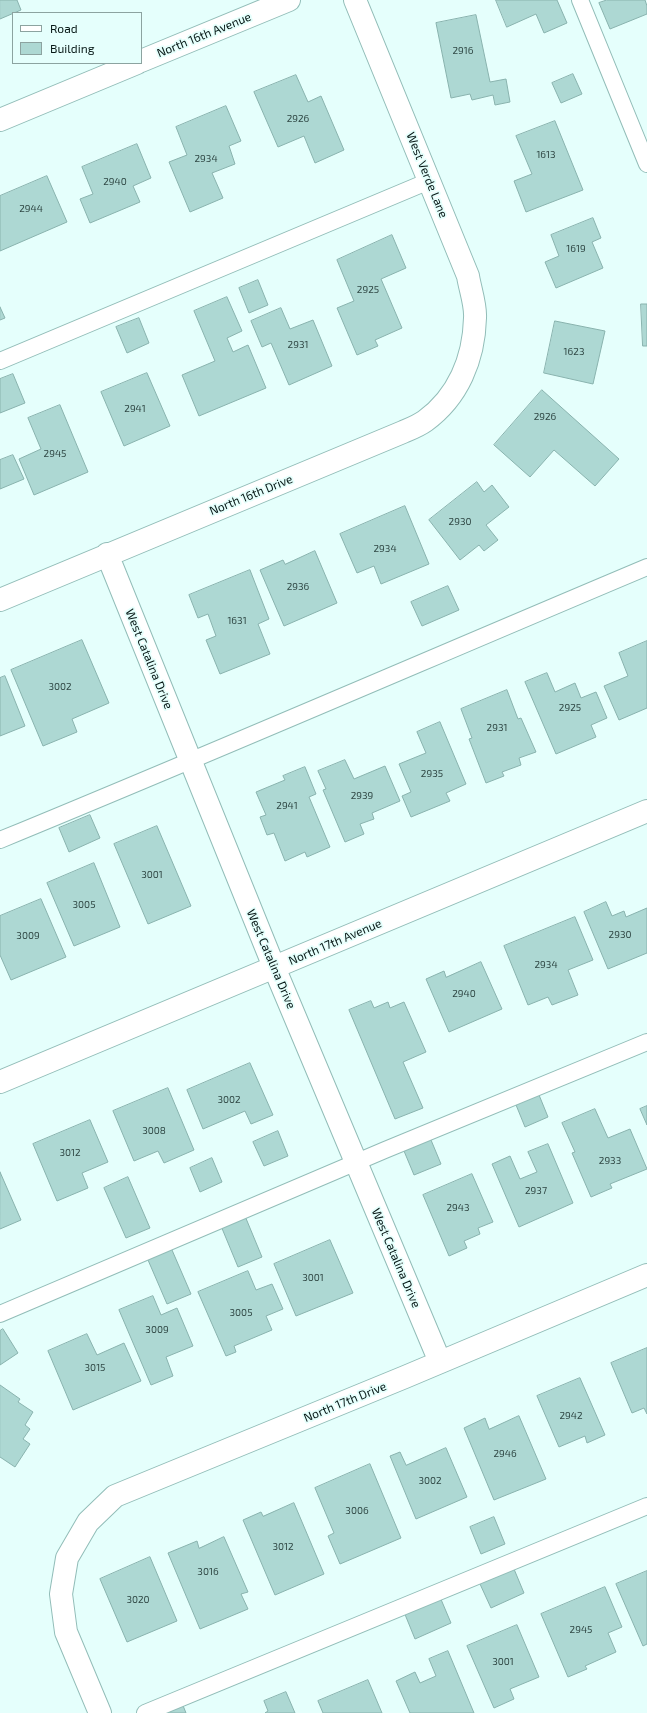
<!DOCTYPE html>
<style>
body{margin:0}
#map{position:relative;width:647px;height:1713px;overflow:hidden;background:#e5fffc;font-family:"Exo 2",sans-serif}
canvas{display:block}
.legend{position:absolute;left:12px;top:12px;width:130px;height:52px;box-sizing:border-box;background:#e5fffc;border:1px solid #8ca3a0;margin:0;padding:5px 7px;list-style:none;font-size:12px;color:#071816}
.legend li{display:flex;align-items:center;gap:8px;height:20px}
.legend b{width:20px;border:1px solid #8ca3a0}
</style>
<div id="map">
<canvas width="647" height="1713"></canvas>
<ul class="legend">
<li><b style="height:5px;background:#fff"></b>Road</li>
<li><b style="height:11px;background:#add8d3"></b>Building</li>
</ul>
</div>
<script>
const context = document.querySelector('canvas').getContext('2d');
context.lineJoin = 'round';
function fill(path, color) {
  context.fillStyle = color;
  context.fill(path, 'evenodd');
}
function stroke(path, color, width, dash) {
  context.strokeStyle = color;
  context.lineWidth = width;
  context.lineCap = dash ? 'butt' : 'round';
  context.setLineDash(dash || []);
  context.stroke(path);
}
function label(font, color, halo, rows, align = 'center') {
  context.font = font + ' "Exo 2",sans-serif';
  context.lineWidth = 3.5;
  context.setLineDash([]);
  context.textBaseline = 'middle';
  context.strokeStyle = halo;
  context.fillStyle = color;
  for (const [text, x, y, turn = 0] of rows) {
    context.save();
    context.translate(x, y);
    context.rotate((+turn || 0) * Math.PI / 180);
    context.textAlign = isNaN(turn) ? turn : align;
    if (halo) context.strokeText(text, 0, 0);
    context.fillText(text, 0, 0);
    context.restore();
  }
}
const building = new Path2D(`
 M0,0H17L21,10L0,19Z
 M496,0H557L567,23L544,33L536,14L507,27Z
 M607,0H645L647,6V14L610,29L599,3Z
 M476,15L490,82L506,79L510,102L495,105L493,95L472,100L470,94L451,98L436,23Z
 M573,74L582,94L561,103L552,83Z
 M296,75L308,102L321,96L344,150L315,163L304,136L278,147L254,92Z
 M226,106L241,141L229,146L235,164L212,173L223,198L190,212L169,162L187,155L176,127Z
 M555,121L583,190L526,212L514,181L532,174L516,136Z
 M137,144L151,178L133,186L140,202L90,223L80,199L93,194L82,167Z
 M47,176L67,222L0,251V196Z
 M593,218L601,238L592,242L603,268L556,288L545,262L559,256L551,235Z
 M392,235L406,268L381,279L402,328L375,340L378,346L357,355L337,308L354,301L337,260Z
 M258,280L268,305L249,313L239,288Z
 M227,297L242,331L227,338L233,352L248,345L266,388L199,416L182,375L215,361L194,311Z
 M641,304H647V346H643Z
 M0,307L5,318L0,320Z
 M281,308L290,329L313,320L332,366L289,385L271,343L262,347L251,321Z
 M139,318L149,343L127,353L116,327Z
 M555,321L605,331L593,384L544,373Z
 M147,373L170,426L124,446L101,392Z
 M13,374L25,403L0,413V379Z
 M542,390L619,459L595,486L554,450L530,477L494,445Z
 M60,405L88,472L34,495L19,459L41,449L28,418Z
 M13,455L24,479L0,489V460Z
 M477,482L484,492L492,485L509,507L486,525L498,540L484,551L479,545L460,560L429,520Z
 M405,506L429,564L381,584L374,566L357,573L340,534Z
 M315,551L337,603L284,626L260,570L283,560L285,564Z
 M250,570L269,619L258,624L270,654L220,674L206,640L216,636L208,614L198,618L189,595Z
 M448,586L459,610L422,626L411,602Z
 M82,640L109,703L72,719L77,732L43,746L11,670Z
 M647,641V708L619,720L604,686L628,676L619,653Z
 M547,673L555,692L575,683L581,698L596,692L607,718L591,725L596,737L556,754L525,682Z
 M5,676L25,726L0,736V678Z
 M507,690L518,719L521,718L536,752L519,758L521,765L502,772L504,776L486,783L469,739L472,738L461,709Z
 M440,722L466,784L446,793L450,801L411,817L402,796L411,792L399,764L426,753L417,732Z
 M345,760L354,779L385,766L400,801L372,813L374,819L360,824L364,834L345,842L323,790L326,789L318,771Z
 M305,767L316,794L309,797L330,847L307,857L305,852L285,861L274,833L267,835L260,817L266,815L256,792L285,780L283,776Z
 M90,815L100,838L69,852L59,828Z
 M157,826L191,906L148,924L114,844Z
 M94,863L120,927L74,946L47,883Z
 M41,899L66,957L11,980L0,955V916Z
 M606,902L612,916L624,911L626,917L647,908V953L608,969L584,912Z
 M575,917L593,960L568,970L578,995L552,1005L548,997L528,1005L504,946Z
 M481,962L502,1009L449,1032L426,979L444,971L446,977Z
 M371,1001L374,1008L388,1002L390,1008L404,1002L426,1052L403,1062L423,1108L395,1119L349,1010Z
 M250,1063L273,1115L251,1124L245,1111L203,1129L187,1090Z
 M168,1088L194,1150L164,1163L158,1151L134,1161L113,1111Z
 M537,1090L548,1117L525,1127L514,1100Z
 M647,1106V1125L640,1109Z
 M595,1109L608,1138L630,1129L647,1169L610,1184L612,1188L591,1197L572,1153L575,1152L562,1123Z
 M90,1120L108,1162L82,1173L88,1188L57,1201L33,1144Z
 M278,1131L288,1156L264,1166L253,1142Z
 M431,1140L441,1164L414,1175L404,1151Z
 M548,1144L573,1203L519,1227L492,1164L510,1156L520,1179L537,1172L528,1152Z
 M212,1158L222,1182L200,1192L190,1168Z
 M0,1172L21,1220L0,1229Z
 M472,1174L493,1222L478,1228L480,1234L464,1241L467,1248L449,1256L423,1195Z
 M128,1177L150,1228L126,1238L104,1188Z
 M245,1216L262,1257L238,1267L221,1226Z
 M330,1240L353,1293L296,1316L274,1264Z
 M172,1250L191,1294L167,1304L148,1260Z
 M248,1271L256,1290L272,1284L283,1309L266,1316L272,1330L234,1346L236,1352L226,1356L198,1292Z
 M153,1296L161,1315L177,1308L193,1346L166,1357L173,1376L151,1385L119,1310Z
 M3,1329L18,1353L0,1365V1331Z
 M87,1334L97,1355L124,1343L141,1381L73,1410L48,1351Z
 M647,1348V1414L644,1408L632,1413L611,1363Z
 M580,1378L605,1435L587,1443L585,1436L559,1447L537,1396Z
 M0,1385L20,1399L18,1402L33,1412L25,1425L30,1429L23,1439L30,1444L15,1467L0,1457Z
 M519,1416L546,1479L494,1500L464,1428L485,1418L489,1429Z
 M446,1448L467,1497L416,1519L390,1456L400,1452L406,1465Z
 M370,1464L401,1538L340,1564L328,1536L334,1533L315,1488Z
 M294,1503L324,1574L275,1595L243,1520L261,1512L263,1516Z
 M494,1517L505,1544L481,1554L470,1527Z
 M224,1537L248,1592L241,1594L248,1609L200,1629L168,1553L197,1541L199,1548Z
 M150,1557L177,1621L127,1642L100,1579Z
 M514,1569L524,1593L491,1608L480,1584Z
 M647,1571V1644L643,1646L616,1584Z
 M605,1587L622,1627L608,1633L616,1652L585,1666L587,1669L568,1677L541,1614Z
 M440,1597L451,1623L415,1639L404,1612Z
 M517,1625L539,1677L510,1689L514,1699L494,1708L467,1646Z
 M448,1651L474,1713H410L396,1681L415,1672L420,1683L436,1676L429,1659Z
 M368,1680L382,1713H323L318,1701Z
 M286,1692L295,1713H265L268,1711L264,1701Z
 M182,1703L186,1713H159Z`);
const service = new Path2D(`
 M580,0L647,164
 M0,361L429,181
 M0,840C217,751 431,658 647,567
 M0,1314L385,1150L647,1042
 M145,1713L647,1506`);
const minor = new Path2D(`
 M141,61L289,0
 M0,120L137,63
 M107,554L274,967L440,1362
 M0,600L403,432C410,429 418,426 425,421C458,397 474,359 475,318C476,305 470,289 468,276L355,0
 M0,1082L647,811
 M100,1713L66,1632L61,1594L67,1558L88,1522L115,1496L405,1377L647,1275`);
const numberNames = [
 ["2916",463,51],
 ["2926",298,119],
 ["1613",546,155],
 ["2934",206,159],
 ["2940",115,182],
 ["2944",31,209],
 ["1619",576,249],
 ["2925",368,290],
 ["2931",298,345],
 ["1623",574,352],
 ["2941",135,409],
 ["2926",545,417],
 ["2945",55,454],
 ["2930",460,522],
 ["2934",385,549],
 ["2936",298,587],
 ["1631",237,621],
 ["3002",60,687],
 ["2925",570,708],
 ["2931",497,728],
 ["2935",432,774],
 ["2939",362,796],
 ["2941",287,806],
 ["3001",152,875],
 ["3005",84,905],
 ["2930",620,935],
 ["3009",28,936],
 ["2934",546,965],
 ["2940",464,994],
 ["3002",229,1100],
 ["3008",154,1131],
 ["3012",70,1153],
 ["2933",610,1161],
 ["2937",536,1191],
 ["2943",458,1208],
 ["3001",313,1278],
 ["3005",241,1313],
 ["3009",157,1330],
 ["3015",95,1368],
 ["2942",571,1416],
 ["2946",505,1454],
 ["3002",430,1481],
 ["3006",357,1511],
 ["3012",283,1547],
 ["3016",208,1572],
 ["3020",138,1600],
 ["2945",581,1630],
 ["3001",503,1662]
];
const streetNames = [
 ["North 16th Avenue",204,35,-22],
 ["West Verde Lane",427,175,68],
 ["North 16th Drive",251,495,-22],
 ["West Catalina Drive",149,659,68],
 ["North 17th Avenue",335,942,-23],
 ["West Catalina Drive",271,959,67],
 ["West Catalina Drive",396,1258,67],
 ["North 17th Drive",345,1402,-22]
];
fill(building, '#add8d3');
stroke(building, '#89b3ae', 1);
stroke(service, '#92bdb8', 18);
stroke(minor, '#92bdb8', 24);
stroke(service, '#fff', 16);
stroke(minor, '#fff', 22);
label('10px', '#304845', null, numberNames);
label('12px', '#071816', '#e5fffc', streetNames);
</script>
